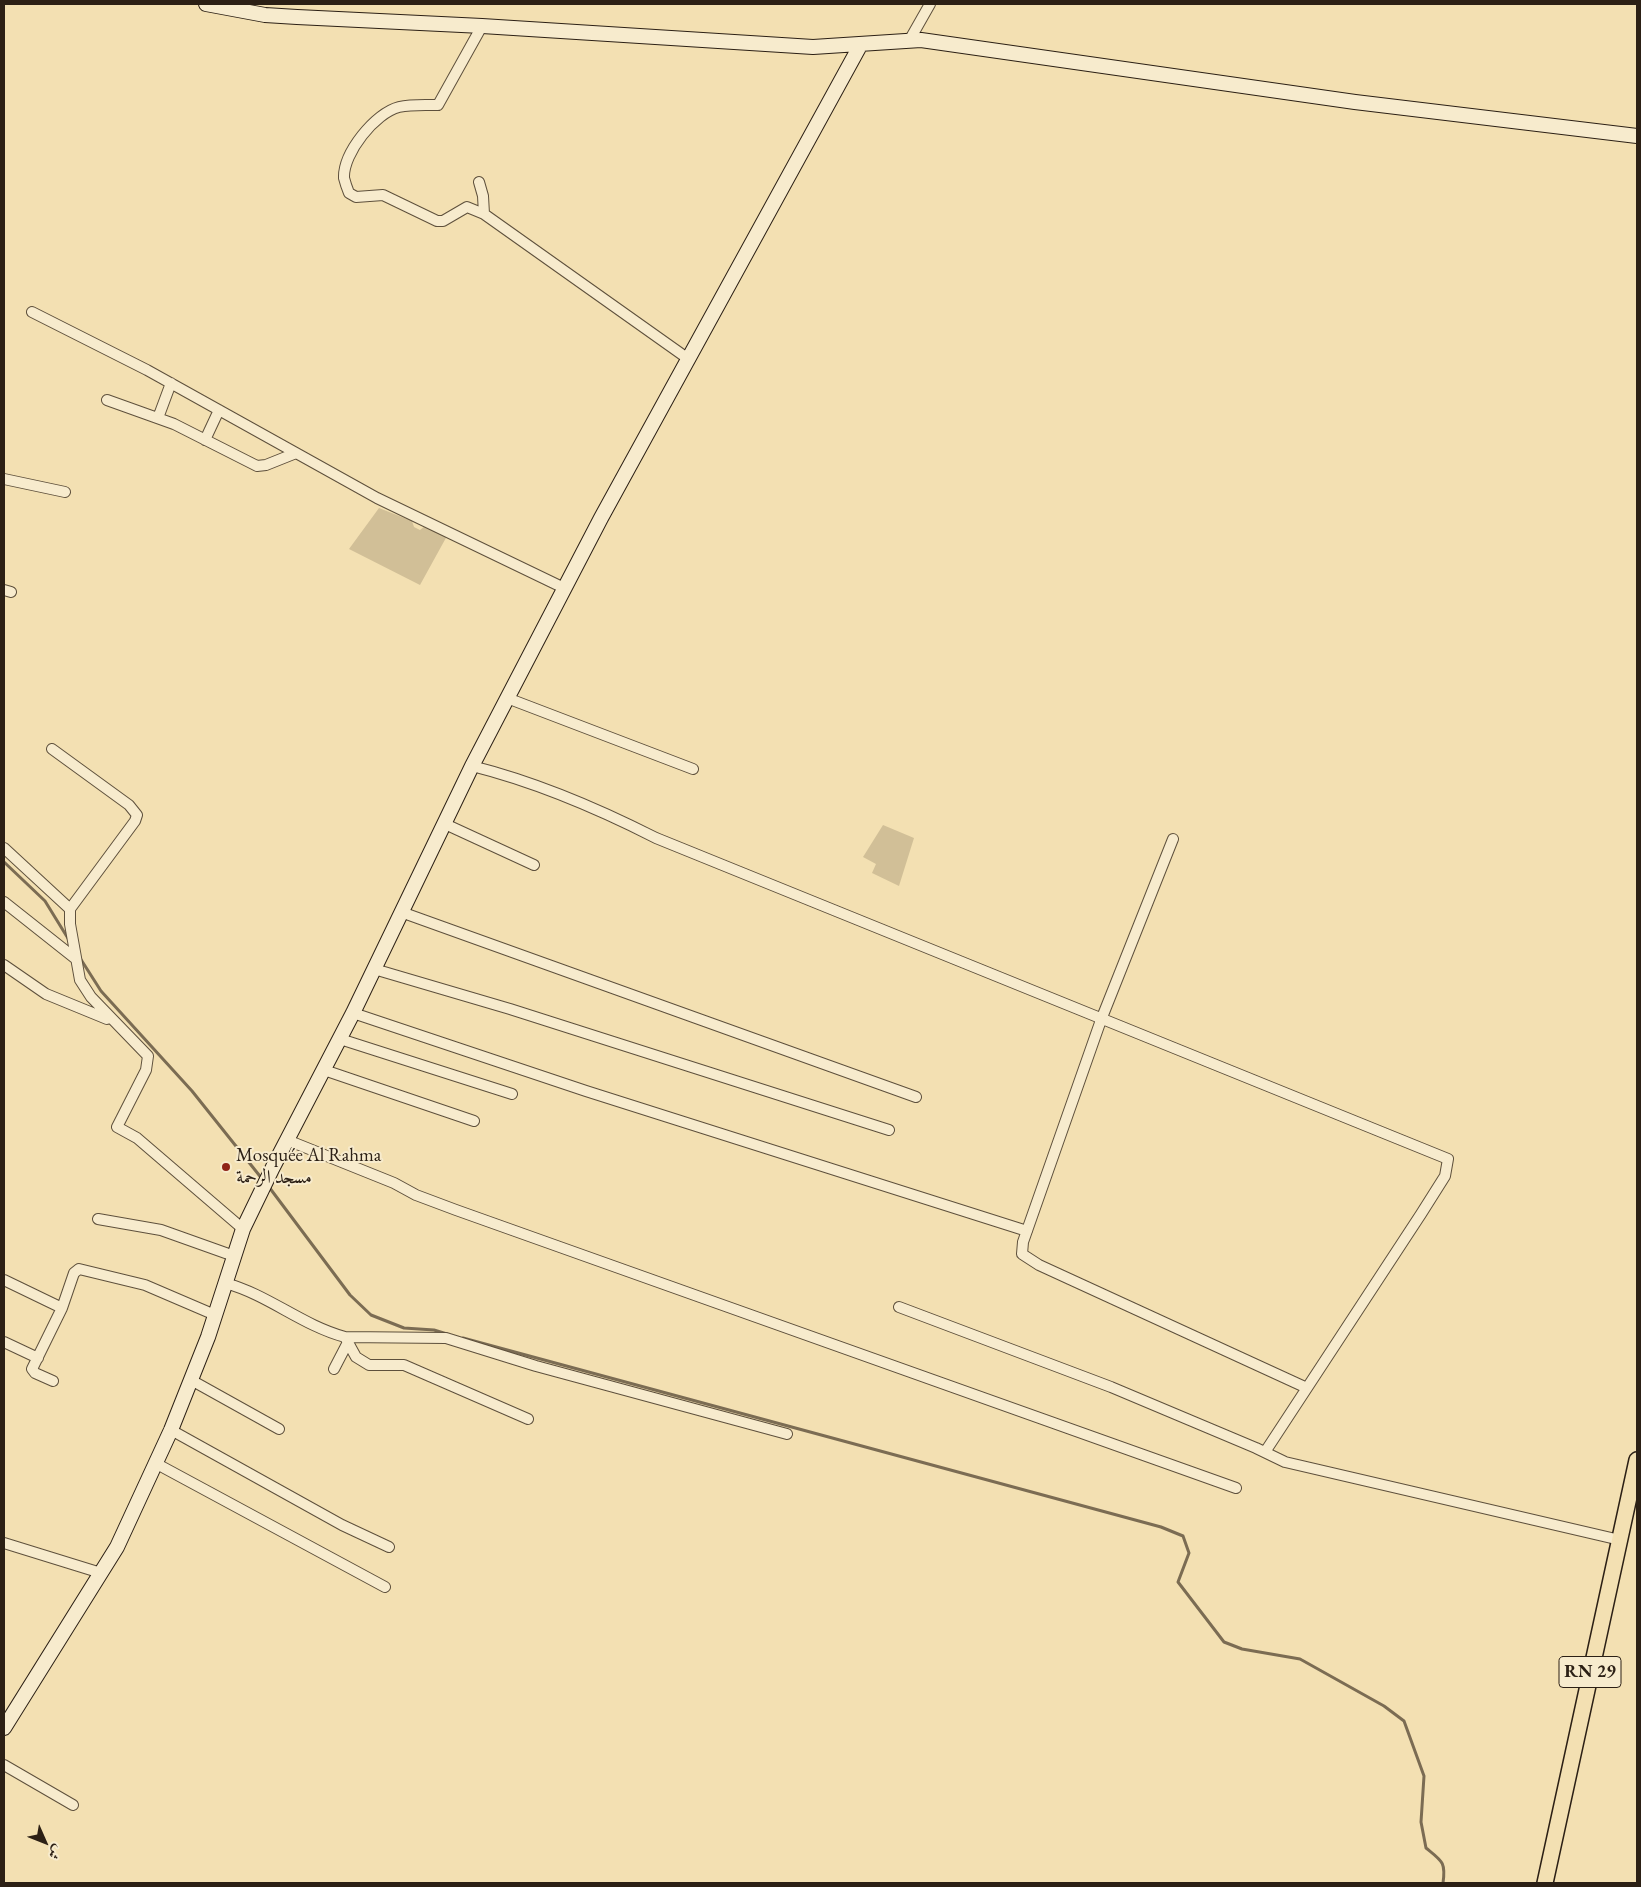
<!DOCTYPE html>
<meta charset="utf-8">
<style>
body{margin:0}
#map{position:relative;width:1641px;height:1887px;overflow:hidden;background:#f3e0b2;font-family:"EB Garamond",Amiri,serif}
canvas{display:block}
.frame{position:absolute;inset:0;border:5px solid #2c2015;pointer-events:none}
.north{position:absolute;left:20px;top:1817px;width:50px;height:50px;-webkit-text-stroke:4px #f7ebcd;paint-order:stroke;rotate:134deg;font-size:14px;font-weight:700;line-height:20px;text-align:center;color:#2c2015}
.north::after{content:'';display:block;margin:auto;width:18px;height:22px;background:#2c2015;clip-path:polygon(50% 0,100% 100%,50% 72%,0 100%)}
</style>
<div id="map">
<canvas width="1641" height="1887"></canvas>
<div class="frame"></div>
<div class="north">ش</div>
</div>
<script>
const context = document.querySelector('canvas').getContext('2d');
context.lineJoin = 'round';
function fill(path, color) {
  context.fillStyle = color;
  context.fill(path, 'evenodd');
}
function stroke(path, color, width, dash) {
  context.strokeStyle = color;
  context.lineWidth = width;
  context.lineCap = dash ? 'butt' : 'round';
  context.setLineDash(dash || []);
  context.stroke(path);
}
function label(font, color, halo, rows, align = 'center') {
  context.font = font + ' "EB Garamond",Amiri,serif';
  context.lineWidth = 4;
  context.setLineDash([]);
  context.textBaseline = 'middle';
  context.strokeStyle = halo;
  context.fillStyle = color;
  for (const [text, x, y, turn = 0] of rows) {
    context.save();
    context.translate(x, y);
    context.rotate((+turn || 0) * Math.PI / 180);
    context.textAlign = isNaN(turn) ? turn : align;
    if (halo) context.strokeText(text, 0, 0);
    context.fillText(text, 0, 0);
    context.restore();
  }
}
const green = new Path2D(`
 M379,508L412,521L414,527L420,530L425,526L447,536L420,585L349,549Z
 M883,825L914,838L899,886L872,873L876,864L863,857Z`);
const stream = new Path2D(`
 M4,862L45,901L69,940
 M80,958L101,991L192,1091L263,1180
 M269,1187L350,1295L371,1315L404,1328L434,1330L447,1334
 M463,1338L1161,1527L1183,1536L1189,1553L1178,1582L1224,1642L1242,1649L1300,1659L1384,1706L1404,1721L1424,1776L1421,1822L1426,1848C1442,1861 1446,1862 1443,1883`);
const street = new Path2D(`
 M482,26L438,105C425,105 412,104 399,107C375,113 343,153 344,178C345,182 347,188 349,193L356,197L383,195L437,221H443L467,207L484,214L687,358
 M909,41L930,4
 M479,182L483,196L484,214
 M32,312L147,370L377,498L564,588
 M107,400L174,424L257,466L266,465L296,453
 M158,418L171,383
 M205,440L219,410
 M4,479L65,492
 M4,590L11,592
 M507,698L693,769
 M52,749L129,805L137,815L135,821L70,909
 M472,766C536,782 597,808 656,838L1448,1159L1445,1176L1421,1214L1265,1452
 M445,824L534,865
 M1173,839L1101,1020L1023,1242L1022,1254L1039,1265L1307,1388
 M4,848L70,909V924L80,980L91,997L148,1056L146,1070L117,1127L137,1138L243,1229
 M4,902L76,959
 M401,912L916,1097
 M4,965L46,994L107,1019
 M374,969L510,1009L889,1130
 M353,1013L586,1091L1027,1231
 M340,1039L512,1094
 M324,1070L474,1121
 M287,1140L394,1183L416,1195L456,1210L1236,1488
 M98,1219L161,1230L234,1256
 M4,1280L62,1308
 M225,1283C269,1295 301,1325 345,1337L446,1338L536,1366L787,1434
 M899,1307L1111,1387L1256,1448L1285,1462L1620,1540
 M345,1337L356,1357L369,1365H404L528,1419
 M4,1342L38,1358
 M334,1369L347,1344
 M191,1380L279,1429
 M53,1381L35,1373L32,1369L62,1308L74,1273L79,1269L145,1285L215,1315
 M171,1430L342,1525L389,1547
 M157,1464L385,1587
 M4,1543L101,1573
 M4,1765L73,1805`);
const secondary = new Path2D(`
 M206,4L265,15L297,17L482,26L813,47L921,40L1355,102L1637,136
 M4,1728L117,1547L171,1430L208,1337L243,1229L273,1167L353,1013L472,766L601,518L861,44`);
const primary = new Path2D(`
 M1545,1883L1637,1460`);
const markers = [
 [226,1167,5,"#8f2418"]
];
const shields = [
 [1590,1672,62]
];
const shieldNames = [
 ["RN 29",1590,1672]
];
const poiNames = [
 ["Mosquée Al Rahma",236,1156],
 ["مسجد الرحمة",236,1178]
];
fill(green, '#d1bf97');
stroke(stream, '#7b6c53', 3);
stroke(street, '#5e503c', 12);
stroke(secondary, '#2c2015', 16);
stroke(primary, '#2c2015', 18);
stroke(street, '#f7ebcd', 10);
stroke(secondary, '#f7ebcd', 14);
stroke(primary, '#f3e0b2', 15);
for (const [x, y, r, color] of markers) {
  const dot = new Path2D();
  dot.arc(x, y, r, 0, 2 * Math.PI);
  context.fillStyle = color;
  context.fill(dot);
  stroke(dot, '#f7ebcd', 2);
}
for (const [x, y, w] of shields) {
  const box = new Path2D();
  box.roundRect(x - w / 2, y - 15.5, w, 31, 4);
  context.fillStyle = '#f7ebcd';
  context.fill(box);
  stroke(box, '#2c2015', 1);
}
label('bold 18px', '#2c2015', null, shieldNames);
label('19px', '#2c2015', '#f7ebcd', poiNames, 'left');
</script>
